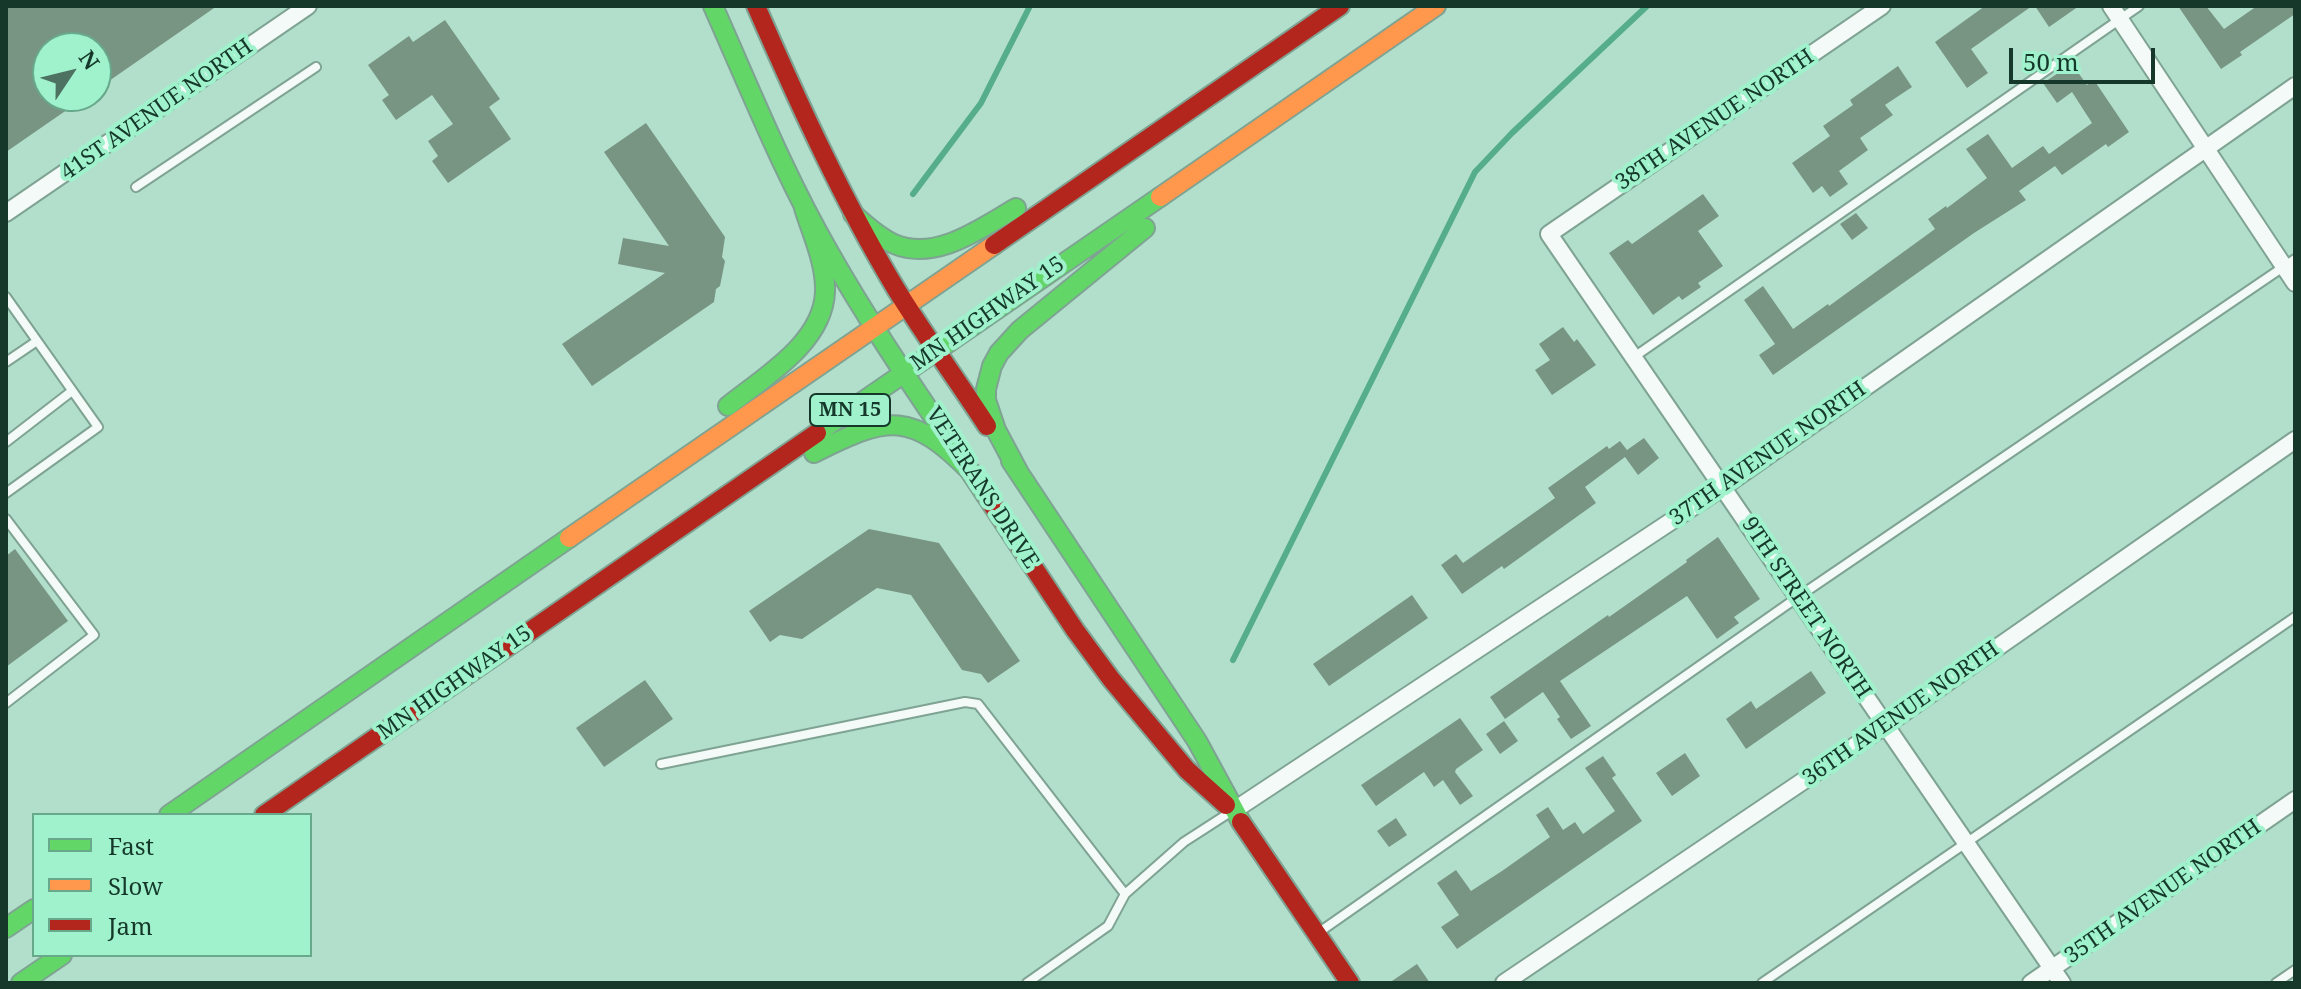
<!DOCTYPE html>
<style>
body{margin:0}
#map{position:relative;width:2301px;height:989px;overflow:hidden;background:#b2dfcb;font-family:"Noto Serif",serif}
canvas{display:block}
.frame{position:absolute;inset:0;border:8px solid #16382a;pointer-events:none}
.legend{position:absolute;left:32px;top:813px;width:280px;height:144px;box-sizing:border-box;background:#9ff2cc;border:2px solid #68a88b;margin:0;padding:10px 14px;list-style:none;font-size:24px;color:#16382a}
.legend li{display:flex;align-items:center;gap:16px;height:40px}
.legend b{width:40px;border:2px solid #68a88b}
.north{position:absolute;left:32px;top:32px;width:80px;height:80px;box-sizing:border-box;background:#9ff2cc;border:2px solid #68a88b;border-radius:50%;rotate:55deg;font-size:22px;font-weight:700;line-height:32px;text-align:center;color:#16382a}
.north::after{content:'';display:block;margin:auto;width:28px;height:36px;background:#4d7262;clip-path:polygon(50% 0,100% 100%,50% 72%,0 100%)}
.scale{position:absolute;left:2009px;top:48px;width:146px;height:36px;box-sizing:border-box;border:4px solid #16382a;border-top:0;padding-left:10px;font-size:24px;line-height:28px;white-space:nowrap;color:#16382a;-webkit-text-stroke:6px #9ff2cc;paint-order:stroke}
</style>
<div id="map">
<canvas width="2301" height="989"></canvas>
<div class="frame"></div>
<ul class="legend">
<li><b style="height:10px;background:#63d668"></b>Fast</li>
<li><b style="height:10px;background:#ff974d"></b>Slow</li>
<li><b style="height:10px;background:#b3261e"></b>Jam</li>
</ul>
<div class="north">N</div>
<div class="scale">50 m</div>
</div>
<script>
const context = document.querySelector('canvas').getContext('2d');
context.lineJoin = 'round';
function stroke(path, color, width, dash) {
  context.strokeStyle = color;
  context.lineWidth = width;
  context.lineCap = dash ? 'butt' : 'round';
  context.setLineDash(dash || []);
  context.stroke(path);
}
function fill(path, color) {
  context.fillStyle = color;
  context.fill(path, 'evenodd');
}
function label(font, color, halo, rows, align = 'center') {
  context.font = font + ' "Noto Serif",serif';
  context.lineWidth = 8;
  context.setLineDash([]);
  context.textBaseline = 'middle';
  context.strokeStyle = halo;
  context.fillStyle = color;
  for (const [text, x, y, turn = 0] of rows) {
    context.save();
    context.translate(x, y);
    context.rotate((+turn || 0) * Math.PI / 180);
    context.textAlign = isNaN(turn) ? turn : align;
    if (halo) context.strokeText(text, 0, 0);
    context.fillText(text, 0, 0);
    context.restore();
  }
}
const stream = new Path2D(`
 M913,194L981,103L1030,6
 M1233,660L1475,172L1512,133L1647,6`);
const building = new Path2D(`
 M6,6H217L96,90V48H48V96H87L6,152Z
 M1985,6H2032L1971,49L1988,73L1967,88L1935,42Z
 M2035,6H2079L2049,27Z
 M2178,6H2206L2224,29L2257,6H2295V14L2240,52L2242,55L2221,69Z
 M445,20L500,99L489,107L511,139L448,183L432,161L438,156L428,141L453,124L432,95L396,120L382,100L389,95L368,65L409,36L413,42Z
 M2072,64L2087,85L2094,80L2129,132L2108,147L2106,144L2062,175L2055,166L2019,191L2026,200L1974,233L1773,375L1759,355L1775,344L1744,300L1763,286L1793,329L1828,304L1829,306L1935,229L1928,219L1946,206L1947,208L1987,178L1966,149L1988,134L2012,168L2043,146L2049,154L2092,123L2072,92L2057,103L2043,83Z
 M1898,66L1912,87L1885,105L1893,115L1860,138L1868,150L1839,171L1848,184L1830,197L1822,186L1813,193L1792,163L1830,136L1823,126L1853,105L1850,100Z
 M646,123L725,237L722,257L725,261L720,286L716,289L714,302L592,386L562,344L665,273L618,264L623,238L669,246L604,152Z
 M1703,194L1719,216L1698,231L1723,266L1698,283L1701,287L1682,300L1679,296L1653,315L1609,253L1628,240L1632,244Z
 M1856,213L1868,228L1852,240L1840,224Z
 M1563,327L1574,342L1577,339L1596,365L1552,395L1535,370L1550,360L1539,344Z
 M1644,438L1659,458L1638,475L1625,457L1585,487L1596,503L1504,569L1502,566L1462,594L1441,565L1456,554L1463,563L1555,498L1548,488L1607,446L1609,449L1620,441L1627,450Z
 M869,529L939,543L1020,661L988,683L981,674L962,670L911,595L877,588L802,639L780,635L770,642L749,611Z
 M1718,537L1760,599L1734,617L1739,623L1717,639L1687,596L1560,681L1591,726L1571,739L1557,719L1560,717L1543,692L1505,719L1490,697L1608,615L1609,617L1687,562L1686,560Z
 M15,549L68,621L6,667V556Z
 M1412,595L1428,618L1329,686L1313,664Z
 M1811,671L1826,693L1746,749L1726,719L1751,701L1756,709Z
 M645,680L673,719L604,767L576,728Z
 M1460,718L1483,750L1456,769L1455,772L1473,796L1460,805L1443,780L1434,787L1424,772L1376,806L1361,785Z
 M1504,721L1518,741L1500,754L1486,734Z
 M1685,753L1700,776L1672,796L1656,773Z
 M1603,756L1616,775L1612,778L1642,821L1457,949L1441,927L1459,915L1437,883L1456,870L1471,891L1502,871L1550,837L1536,815L1548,807L1563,830L1575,822L1583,834L1615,811L1585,768Z
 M1396,818L1407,835L1389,847L1377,831Z
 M1417,964L1430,983H1389Z`);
const lane = new Path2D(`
 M136,187L316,67
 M6,297L98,427L6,493
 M1634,357L2139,6
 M6,362L37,341
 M6,442L72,391
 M6,519L94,635L6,703
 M661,764L965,702L978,704L1125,894L1184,842L1232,811
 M1318,933L1798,597L2295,259
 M1027,983L1108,926L1125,894
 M1762,983L2295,617
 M2276,983L2295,970`);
const street = new Path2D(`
 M1882,6L1549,234L2062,983
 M2111,6L2295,283
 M6,213L308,6
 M1233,811L1723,487L2295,86
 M1504,983L1886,725L2295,440
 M2031,983L2295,800`);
const fast = new Path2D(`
 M713,6C750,89 784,175 830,254C877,337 933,415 985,494
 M853,214C866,225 878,237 894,244C936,262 981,228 1016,208
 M728,406C764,377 823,343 825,292C826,263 812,234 804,208
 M817,433L1160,197
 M814,453C889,415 911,411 972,473
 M1011,461L1197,741L1241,822
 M1019,473L996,430L986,400V389L992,366L999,353L1020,330L1145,228
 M169,815L569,538
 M6,928L34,909
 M21,983L62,955`);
const slow = new Path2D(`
 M1160,197L1436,6
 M569,538L994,245`);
const jam = new Path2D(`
 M756,6C798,102 842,199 896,289C925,336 957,380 987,426
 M994,245L1340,6
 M985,494L1075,630L1111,679L1187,770L1226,805
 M264,815L817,433
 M1241,822L1350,983`);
const shields = [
 [850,410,80]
];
const shieldNames = [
 ["MN 15",850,410]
];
const streetNames = [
 ["41ST AVENUE NORTH",157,110,-35],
 ["38TH AVENUE NORTH",1715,120,-34],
 ["MN HIGHWAY 15",988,314,-35],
 ["37TH AVENUE NORTH",1768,454,-35],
 ["VETERANS DRIVE",982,488,57],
 ["9TH STREET NORTH",1806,608,56],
 ["MN HIGHWAY 15",455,683,-35],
 ["36TH AVENUE NORTH",1901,714,-35],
 ["35TH AVENUE NORTH",2163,892,-35]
];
stroke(stream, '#55ad8b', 6);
fill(building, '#779582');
stroke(lane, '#7fa393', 12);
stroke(street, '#7fa393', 20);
stroke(fast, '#7fa393', 22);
stroke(slow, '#7fa393', 22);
stroke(jam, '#7fa393', 22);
stroke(lane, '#f3faf7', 8);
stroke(street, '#f3faf7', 16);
stroke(fast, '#63d668', 18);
stroke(slow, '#ff974d', 18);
stroke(jam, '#b3261e', 18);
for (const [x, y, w] of shields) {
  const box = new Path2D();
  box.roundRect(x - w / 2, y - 16, w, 32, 6);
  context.fillStyle = '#9ff2cc';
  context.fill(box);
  stroke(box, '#16382a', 2);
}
label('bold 20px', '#16382a', null, shieldNames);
label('22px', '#16382a', '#9ff2cc', streetNames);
</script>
